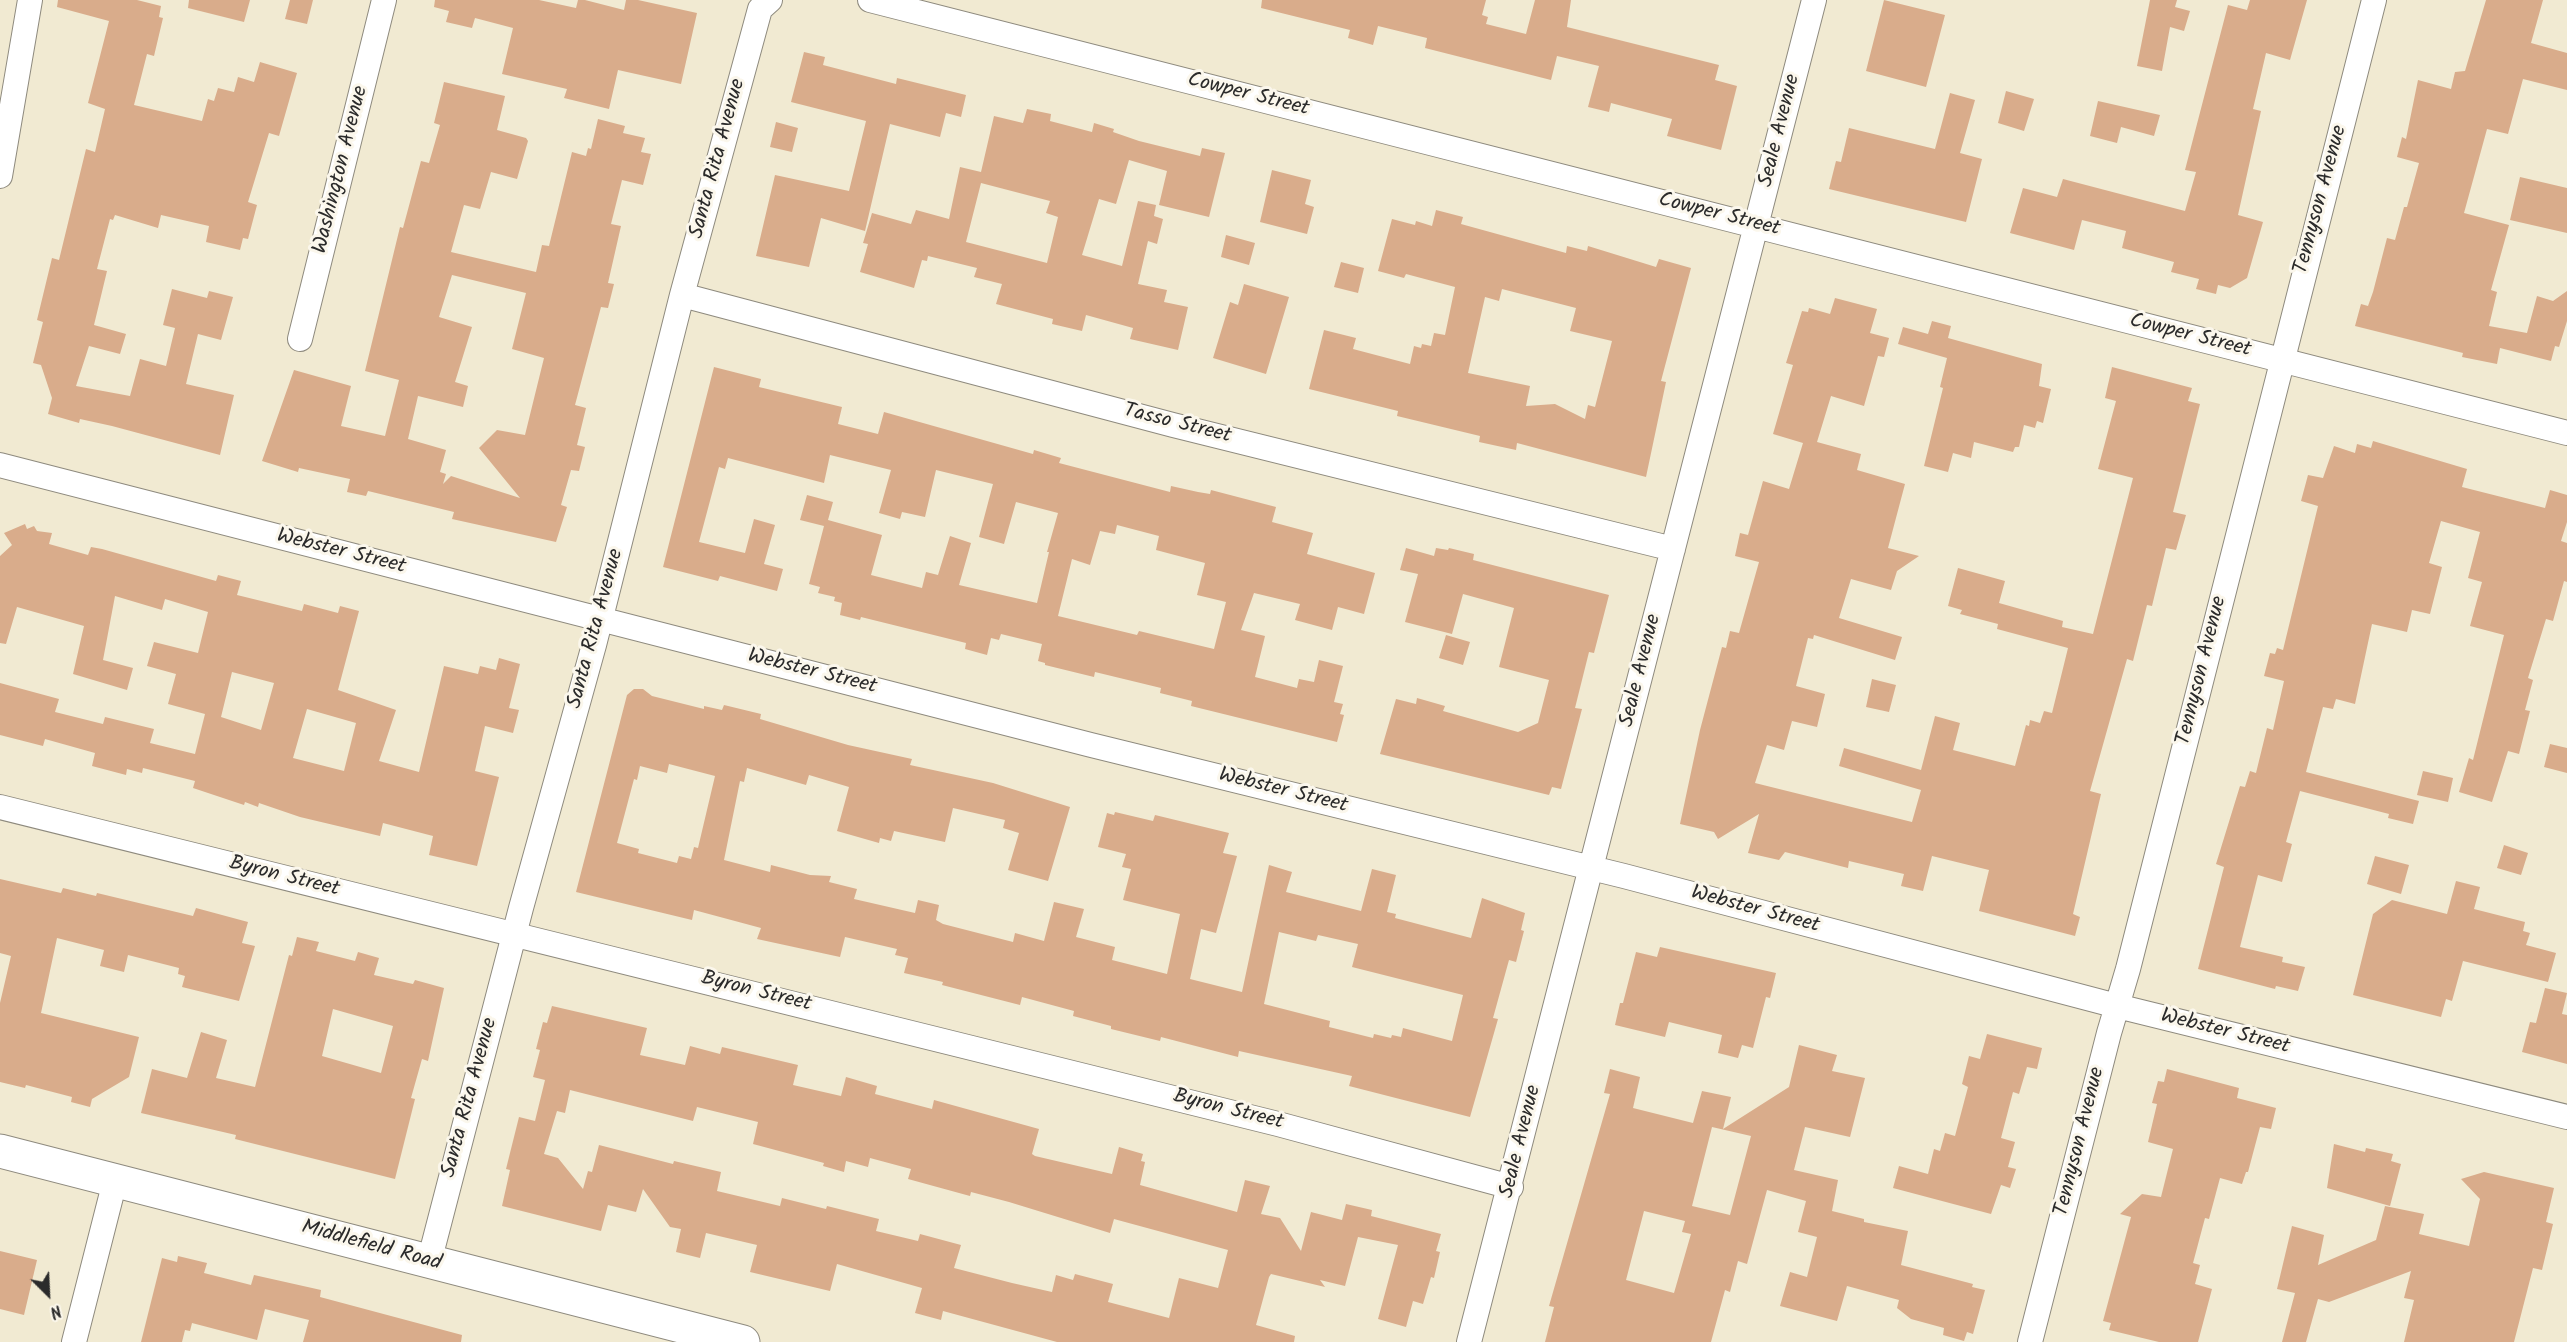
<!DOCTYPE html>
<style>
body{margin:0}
#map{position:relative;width:2567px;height:1342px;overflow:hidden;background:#f1ead2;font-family:Kalam,sans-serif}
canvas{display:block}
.north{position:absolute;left:18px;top:1264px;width:60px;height:60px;-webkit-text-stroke:4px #fbf7ec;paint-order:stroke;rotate:156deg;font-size:16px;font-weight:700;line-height:24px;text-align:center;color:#2b2b2b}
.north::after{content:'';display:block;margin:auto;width:21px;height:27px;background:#2b2b2b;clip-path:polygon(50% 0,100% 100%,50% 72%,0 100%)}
</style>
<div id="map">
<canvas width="2567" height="1342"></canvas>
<div class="north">N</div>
</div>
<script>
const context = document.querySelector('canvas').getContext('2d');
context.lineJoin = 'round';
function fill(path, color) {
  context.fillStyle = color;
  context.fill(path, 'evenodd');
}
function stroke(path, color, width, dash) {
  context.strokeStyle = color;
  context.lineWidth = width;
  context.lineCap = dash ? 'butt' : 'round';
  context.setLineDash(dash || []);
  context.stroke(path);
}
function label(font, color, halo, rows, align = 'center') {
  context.font = font + ' Kalam,sans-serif';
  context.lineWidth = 6;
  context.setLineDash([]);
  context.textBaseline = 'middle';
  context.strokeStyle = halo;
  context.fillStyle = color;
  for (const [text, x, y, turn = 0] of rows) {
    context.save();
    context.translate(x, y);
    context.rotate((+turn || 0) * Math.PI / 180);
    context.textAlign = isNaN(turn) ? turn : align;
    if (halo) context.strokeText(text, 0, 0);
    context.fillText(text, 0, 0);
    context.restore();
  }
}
const building = new Path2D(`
 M58,0H137L161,6L159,17L163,18L154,56L147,54L134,105L202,121L208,99L214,101L218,88L234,92L238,77L254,82L260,62L297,73L279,136L269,133L248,202L257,205L248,239L243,238L240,250L206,242L209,226L161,215L158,228L115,215L113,220L110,219L97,269L107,271L94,325L126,334L120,354L89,346L76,386L130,396L140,359L166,366L175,328L163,325L172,289L207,298L209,291L233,297L221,340L198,334L186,384L234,395L220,455L112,426L80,419L79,423L48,414L52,398L41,365L33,363L43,322L37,320L52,258L59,260L86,149L95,152L105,109L88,103L109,21L57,7Z
 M189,0H250L244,22L188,8Z
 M290,0H313L307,24L285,19Z
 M435,0H539L576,8L578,0H585L624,10L626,0H638L697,13L681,84L618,70L609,109L564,98L567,89L502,74L513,28L475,18L472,28L446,22L449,11L434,7Z
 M1262,0H1486L1482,15L1488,17L1486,24L1526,34L1535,0H1571L1567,27L1719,65L1715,80L1737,86L1721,150L1667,136L1672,119L1611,103L1609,112L1588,107L1599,66L1557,56L1551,80L1425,48L1427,38L1378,26L1373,45L1348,38L1350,30L1261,8Z
 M1884,0L1945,15L1926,87L1866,71Z
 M2150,0H2177L2175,7L2190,11L2184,31L2170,27L2162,71L2137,66Z
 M2250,0H2307L2290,60L2266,53L2253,109L2261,111L2238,215L2263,222L2247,278L2230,288L2218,285L2216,294L2196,289L2199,279L2171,272L2174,262L2122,248L2126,231L2082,220L2074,250L2010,233L2023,188L2057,197L2063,179L2185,211L2196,172L2185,170L2228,5L2247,10Z
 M2486,0H2543L2531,43L2567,53V90L2523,79L2508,134L2487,129L2464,213L2509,225L2491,290L2497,292L2489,326L2527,333L2537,296L2553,301L2567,291V321L2559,347L2555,346L2551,361L2500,348L2497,364L2462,357L2463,353L2355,326L2361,304L2368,306L2373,292L2387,238L2395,240L2404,207H2407L2419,163L2397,157L2402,137L2406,139L2418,80L2451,89L2455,72L2465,71Z
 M804,52L825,57L823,65L896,84L897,78L966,95L961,117L946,113L940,137L890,124L865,231L821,218L809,267L756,256L775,175L849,191L866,121L791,102Z
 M444,82L505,96L497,130L526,138L528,141L517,179L491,172L480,209L464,205L451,252L536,272L542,245L549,246L572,152L586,156L588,148L591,149L598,119L625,126L623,133L645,138L641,152L651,154L643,185L622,180L611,224L621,226L608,283L614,284L608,308L601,307L575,405L586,408L577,445L585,447L579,471L571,470L561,505L567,507L556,542L452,519L454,512L368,491L366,496L347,492L350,479L299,468L298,472L262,461L294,370L351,386L341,426L385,436L399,380L365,371L400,227L403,228L421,161L429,163L440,125L434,123ZM452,275L526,293L512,349L544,358L525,435L497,430L479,448L520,498L451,476L443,484L446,474L440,472L446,450L408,439L418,396L463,407L468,386L455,382L472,327L439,317Z
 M2006,91L2034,99L2024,131L1998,123Z
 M1950,93L1975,100L1960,153L1982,159L1966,222L1829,189L1836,161L1841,162L1849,128L1935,149Z
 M2098,101L2160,115L2154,136L2121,127L2117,143L2090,136Z
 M1027,109L1051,114L1050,121L1092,132L1094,123L1114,129L1113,132L1139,141L1200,156L1202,148L1225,153L1209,217L1159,205L1167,171L1129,160L1116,204L1099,199L1082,255L1122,266L1138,201L1156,205L1154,216L1163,219L1157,244L1148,241L1138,284L1167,290L1164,302L1188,307L1178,350L1130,339L1133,328L1086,315L1082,331L1052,324L1053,319L996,304L1002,284L974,277L977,268L928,256L927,261L922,260L914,288L860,272L868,244L863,243L872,213L911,224L916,210L949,219L960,167L981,172L994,116L1023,123ZM981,183L1050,201L1046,213L1058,217L1047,263L966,242Z
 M776,122L798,128L792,152L770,147Z
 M1272,170L1311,180L1305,204L1314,207L1307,234L1260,222Z
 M2520,177L2567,188V233L2510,220Z
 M1436,210L1463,217L1461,224L1566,253L1567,246L1587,251L1588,246L1656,267L1659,259L1691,268L1661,381L1666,382L1646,477L1517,443L1516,450L1479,442L1480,436L1397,416L1398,411L1309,389L1324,330L1356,338L1353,349L1410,364L1414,346L1421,348L1422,344L1431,346L1434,333L1445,335L1455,287L1406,274L1404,278L1378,271L1392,219L1415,225L1416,221L1432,226ZM1502,289L1576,308L1570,331L1612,341L1595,407L1588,405L1585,419L1555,404L1526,406L1530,386L1468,373L1485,297L1499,301Z
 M1226,235L1255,243L1249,265L1221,257Z
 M1341,262L1364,268L1358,293L1334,287Z
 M1244,284L1289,297L1266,374L1213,358L1230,302L1238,305Z
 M1835,298L1877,309L1870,333L1889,338L1884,357L1878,356L1864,406L1831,396L1817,442L1861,454L1857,470L1905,484L1888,548L1919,556L1897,571L1891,590L1851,579L1839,618L1902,637L1895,660L1814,635L1813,639L1808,638L1796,686L1825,694L1817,727L1792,721L1784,750L1767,745L1755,783L1912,822L1921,790L1839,766L1844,748L1921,770L1935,716L1960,723L1953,750L2015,766L2026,725L2029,726L2030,720L2040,723L2044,711L2052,713L2068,648L1997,629L1998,624L1960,614L1962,610L1948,606L1958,568L2005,581L1999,603L2063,621L2062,627L2093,634L2133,478L2098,469L2116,401L2105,398L2112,367L2192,388L2188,401L2200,404L2173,512L2186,515L2176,550L2166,548L2152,606L2147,605L2133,661L2127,659L2090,791L2101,794L2073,914L2080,917L2075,936L1979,911L1989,870L1932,856L1923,891L1901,886L1904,874L1849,861L1848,868L1785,852L1779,860L1748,853L1759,814L1718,839L1714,832L1680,824L1700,730L1722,647L1726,648L1730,631L1739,633L1759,562L1735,556L1740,533L1748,535L1763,481L1789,489L1803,443L1773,434L1793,365L1786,363L1802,311L1808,312L1809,308L1830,314Z
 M1932,321L1951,326L1948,338L2042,364L2039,386L2051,389L2043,423L2037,421L2035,428L2024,425L2019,447H2015L2013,452L1974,442L1971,458L1953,453L1948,472L1924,466L1943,388L1940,387L1947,358L1898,344L1903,327L1928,334Z
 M714,367L761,379L759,387L842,407L838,424L878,434L884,412L1033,454L1034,450L1061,458L1059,463L1170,492L1171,486L1198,492L1210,494L1211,490L1276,507L1272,522L1313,533L1307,554L1375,573L1364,614L1338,607L1332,630L1295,620L1300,604L1254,593L1241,630L1265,636L1255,677L1297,688L1299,679L1314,682L1319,660L1343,666L1334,702L1343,704L1340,714L1344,715L1337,742L1191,706L1192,701L1160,693L1161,688L1095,672L1094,677L1045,665V663L1038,661L1042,644L1001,634L999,640L991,638L987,655L965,649L966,643L861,617L860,620L840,615L842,603L834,601L835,597L818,593L820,587L809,584L824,526L800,520L807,495L833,502L828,520L882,535L871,575L922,588L926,572L938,575L950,536L971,543L959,585L1037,603L1049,552H1047L1058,513L1016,502L1004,544L979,537L993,484L936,470L925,517L902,512L900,519L879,513L891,470L830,455L824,483L728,458L725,469L719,467L699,542L745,553L754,519L775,525L764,564L783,569L777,591L720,576L718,581L663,567ZM1117,525L1159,536L1156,550L1205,563L1197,595L1226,602L1214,649L1139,631L1137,635L1058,616L1072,559L1090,565L1100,531L1115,534Z
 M2373,441L2467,469L2462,487L2545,508L2550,490L2567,495V522L2561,541L2567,543V582L2564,581L2553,621L2546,619L2528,678L2533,680L2525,710L2530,711L2519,754L2508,751L2492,802L2459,792L2469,758L2473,760L2504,635L2470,626L2482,582L2468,578L2480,532L2441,521L2429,563L2442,567L2430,614L2412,610L2407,632L2372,624L2355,704L2336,699L2333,709L2323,707L2306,772L2419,801L2413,824L2388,818L2389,814L2300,791L2286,842L2292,844L2282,882L2258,875L2240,947L2283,957L2282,962L2305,967L2298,991L2276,986L2275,989L2198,969L2224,867L2216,864L2240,786L2245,787L2250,771L2256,773L2267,728L2273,730L2284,681L2264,676L2270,653L2275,654L2277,648L2283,650L2318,506L2301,501L2308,475L2323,478L2334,446L2355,453L2357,444L2371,448Z
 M25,524L27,529L34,526L37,531L52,533L49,544L88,555L91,547L102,549L216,581L218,575L241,581L237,595L302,611L304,604L338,613L340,606L359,611L338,690L396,710L379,761L419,772L444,666L478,674L480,666L496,670L499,658L520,664L509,708L519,710L513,733L485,726L475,771L499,777L477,866L429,855L433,836L383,823L380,836L300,817L259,803L258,807L245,802L244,805L193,788L195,781L143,768L142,773L127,769L126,775L92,766L95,753L45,739L43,746L0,735V683L59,699L55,712L103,724L105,717L154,729L150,743L195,754L205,714L168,704L176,674L147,666L154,642L198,653L208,612L165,599L162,610L115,596L103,660L133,668L127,690L73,674L84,626L17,607L6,644L0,643V556L12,545L4,533ZM232,672L274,683L261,730L221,717ZM307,709L356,723L344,771L293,758Z
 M1406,548L1434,556L1436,548L1448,550L1449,548L1474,554L1473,560L1609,595L1594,653L1589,652L1575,708L1582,709L1561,789L1552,787L1549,795L1380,754L1396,699L1416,704L1417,698L1445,706L1443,711L1518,732L1538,723L1549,680L1499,667L1514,608L1463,594L1452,634L1405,622L1418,574L1400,570Z
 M1446,635L1470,642L1463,665L1439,658Z
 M1872,679L1896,685L1889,712L1866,707Z
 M634,689H643L652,696L704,709V706L722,710L724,705L761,714L760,719L848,745L912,759L910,765L993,783L1070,807L1048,881L1008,870L1019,833L1003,828L1005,820L953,808L945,842L894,831L891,841L880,838L879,843L837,831L849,787L809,775L806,785L747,768L744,782L740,781L724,860L770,872L771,865L810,875L831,876L829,882L857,889L854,899L915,913L918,900L939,905L936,920L943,924L1013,942L1015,933L1044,941L1054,902L1084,909L1076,937L1115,947L1112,960L1167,974L1180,914L1123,900L1131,869L1122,867L1126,854L1098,847L1107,813L1114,815L1115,812L1153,821L1155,815L1229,833L1223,853L1237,856L1216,933L1201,929L1190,979L1242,992L1269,865L1292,872L1286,892L1361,911L1372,869L1396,875L1387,912L1396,914L1395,918L1471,938L1482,898L1525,913L1521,930L1524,931L1516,962L1509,960L1493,1018L1498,1019L1470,1117L1349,1086L1352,1076L1239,1051L1238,1057L1161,1037L1160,1041L1111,1029V1026L1073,1016L1074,1011L1022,997L1020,1005L942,985L943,982L904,973L908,958L895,955L897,949L845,937L840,957L757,939L761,928L694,910L692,920L576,892L627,695ZM669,764L715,776L698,848L694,847L691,859L679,856L677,863L638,853L639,849L617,843L634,779L637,780L640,766L667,773ZM1279,932L1316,941L1318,935L1358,944L1352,967L1463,995L1452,1041L1403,1028L1401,1037L1392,1035L1391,1038L1374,1034L1373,1038L1329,1027L1330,1021L1264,1004Z
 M2550,744L2567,748V773L2544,767Z
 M2423,771L2453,778L2448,802L2417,795Z
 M2504,845L2528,853L2521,875L2497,868Z
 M2375,856L2409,865L2401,894L2367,884Z
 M0,879L61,893L63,888L96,896L97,893L193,916L196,908L248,922L242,943L255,946L239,1001L182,987L185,976L178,974L179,968L128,955L124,972L100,966L104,950L57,938L41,1013L139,1037L129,1077L92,1099L90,1107L71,1102L72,1097L26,1085L25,1088L0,1082V1003L11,956L0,953Z
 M2456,881L2480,887L2474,909L2525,922L2523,931L2530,933L2526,945L2556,953L2548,982L2463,961L2452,1001L2446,999L2441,1017L2353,995L2373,914L2392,900L2447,914Z
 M297,937L319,942L316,951L355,961L358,952L379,958L374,975L413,984L415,980L444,988L428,1061L422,1059L411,1098L415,1099L395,1179L235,1139L236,1135L141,1113L152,1069L187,1078L201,1032L227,1040L216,1078L255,1087L289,955L292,956ZM333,1009L393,1026L381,1073L322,1056Z
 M1660,947L1776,973L1770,998L1766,997L1753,1048L1742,1045L1738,1058L1718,1053L1722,1035L1669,1022L1665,1037L1615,1025L1620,1003H1623L1636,952L1657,957Z
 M2545,988L2567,993L2562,1014L2567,1015V1064L2522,1052L2530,1022L2536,1023Z
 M552,1006L647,1028L640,1055L685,1065L690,1046L720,1054L722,1047L798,1065L793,1085L841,1096L846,1077L877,1086L875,1094L932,1109L934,1100L1039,1129L1032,1154L1035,1156L1112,1174L1119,1147L1143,1154L1141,1161L1145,1162L1140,1185L1237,1212L1245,1180L1270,1186L1261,1214L1280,1218L1301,1251L1311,1212L1342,1220L1346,1204L1372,1210L1371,1216L1441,1234L1436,1251L1440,1252L1434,1278L1431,1277L1423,1304L1413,1301L1406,1327L1378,1319L1398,1245L1358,1237L1345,1286L1320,1280L1325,1287L1271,1274L1269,1277L1256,1325L1295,1336L1294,1342H1057L943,1311L941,1320L915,1313L922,1288L837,1264L830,1291L750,1272L757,1245L706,1233L700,1258L676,1252L681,1229L670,1227L643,1189L636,1212L608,1205L601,1231L502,1206L510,1170L506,1169L519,1117L535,1121L545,1080L533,1077L540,1050L536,1049L543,1022L547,1023ZM570,1090L693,1121L697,1107L758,1122L753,1144L824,1163L823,1166L844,1172L846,1161L868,1167L870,1158L911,1169L908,1179L970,1196L971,1192L1009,1202L1110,1233L1114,1219L1228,1250L1218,1288L1179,1278L1169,1318L1108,1302L1113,1284L1075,1274L1073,1280L1056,1275L1052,1292L1012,1283L954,1268L961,1245L920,1234L918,1241L876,1231L879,1219L827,1206L826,1209L782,1198L780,1206L717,1191L721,1172L674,1161L673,1164L599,1145L592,1172L588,1171L583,1189L558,1158L544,1154L557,1111L565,1113Z
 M1987,1034L2042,1048L2037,1069L2027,1067L2019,1094L2013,1092L2001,1138L2015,1142L2008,1167L2016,1169L2010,1188L2001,1185L1991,1214L1893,1188L1899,1166L1928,1174L1934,1149L1940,1151L1945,1133L1955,1136L1968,1087L1962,1084L1969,1056L1980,1059Z
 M1799,1045L1837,1055L1832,1071L1865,1078L1850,1137L1805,1127L1794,1170L1838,1180L1832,1211L1864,1219V1222L1908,1231L1901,1265L1973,1284L1972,1287L1985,1290L1973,1334L1967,1332L1964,1341L1943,1335L1944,1328L1911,1319L1897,1308L1899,1300L1847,1286L1837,1321L1780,1306L1790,1272L1807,1277L1817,1237L1798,1232L1806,1201L1767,1190L1747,1264L1738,1261L1730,1292L1725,1290L1711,1342H1545L1554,1307L1549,1306L1610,1094L1604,1093L1610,1069L1640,1077L1633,1108L1693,1123L1702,1091L1731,1097L1723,1129L1789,1087ZM1712,1127L1751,1136L1730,1215L1692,1206ZM1644,1211L1685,1221L1682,1232L1691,1234L1674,1293L1626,1280Z
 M2167,1069L2239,1088L2237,1098L2276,1108L2271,1129L2260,1127L2248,1172H2246L2242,1184L2220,1178L2209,1219L2205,1218L2193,1263L2200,1265L2195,1284L2212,1289L2198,1342H2159L2109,1330L2111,1323L2103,1321L2131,1217L2120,1214L2142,1194L2161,1197L2173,1149L2148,1142L2157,1104L2152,1103L2158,1081L2164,1082Z
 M2334,1144L2365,1152L2366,1148L2393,1154L2391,1161L2401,1164L2390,1206L2327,1188Z
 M2484,1172L2554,1188L2546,1222L2553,1224L2542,1270L2533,1268L2514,1342H2404L2414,1300L2404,1298L2411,1271L2329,1302L2318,1299L2306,1342H2282L2295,1293L2277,1289L2292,1226L2324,1235L2318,1265L2376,1240L2385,1206L2424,1214L2419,1234L2469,1246L2480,1199L2461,1179Z
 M0,1251L37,1260L24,1315L0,1309Z
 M178,1256L207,1263L204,1273L251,1285L254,1275L321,1290L320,1297L462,1335L461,1342H303L309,1320L265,1309L257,1340L192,1323L190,1331L185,1330L182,1342H141L162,1258L177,1262Z`);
const minor = new Path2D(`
 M870,0L2567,433
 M0,176L30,0
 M682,295L1173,425L1673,549
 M300,339L384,0
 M0,465L1091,745L1624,876L2117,1006L2567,1117
 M0,807L1278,1124L1511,1187
 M429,1262L521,908L594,645L682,295L760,9L770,0
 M74,1342L115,1181
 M1469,1342L1814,0
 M2030,1342L2109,1033L2128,969L2374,0`);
const secondary = new Path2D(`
 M0,1151L743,1342`);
const streetNames = [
 ["Cowper Street",1248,96,14],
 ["Seale Avenue",1781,131,-76],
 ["Santa Rita Avenue",719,159,-75],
 ["Washington Avenue",342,170,-76],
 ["Tennyson Avenue",2322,200,-75],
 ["Cowper Street",1719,216,14],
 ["Cowper Street",2190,337,14],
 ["Tasso Street",1177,425,14],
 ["Webster Street",341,553,14],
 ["Santa Rita Avenue",597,629,-75],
 ["Seale Avenue",1642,671,-76],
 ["Tennyson Avenue",2203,671,-76],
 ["Webster Street",812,673,14],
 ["Webster Street",1283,792,14],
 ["Byron Street",284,878,14],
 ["Webster Street",1755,911,15],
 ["Byron Street",756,993,14],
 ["Webster Street",2225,1033,14],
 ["Santa Rita Avenue",471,1098,-75],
 ["Byron Street",1228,1111,14],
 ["Seale Avenue",1522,1142,-76],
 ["Tennyson Avenue",2081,1142,-76],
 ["Middlefield Road",371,1247,15]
];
fill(building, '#d9ac8b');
stroke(minor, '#8e8a7e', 26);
stroke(secondary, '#8e8a7e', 35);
stroke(minor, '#fff', 24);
stroke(secondary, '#fff', 33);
label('21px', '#2b2b2b', '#fbf7ec', streetNames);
</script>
